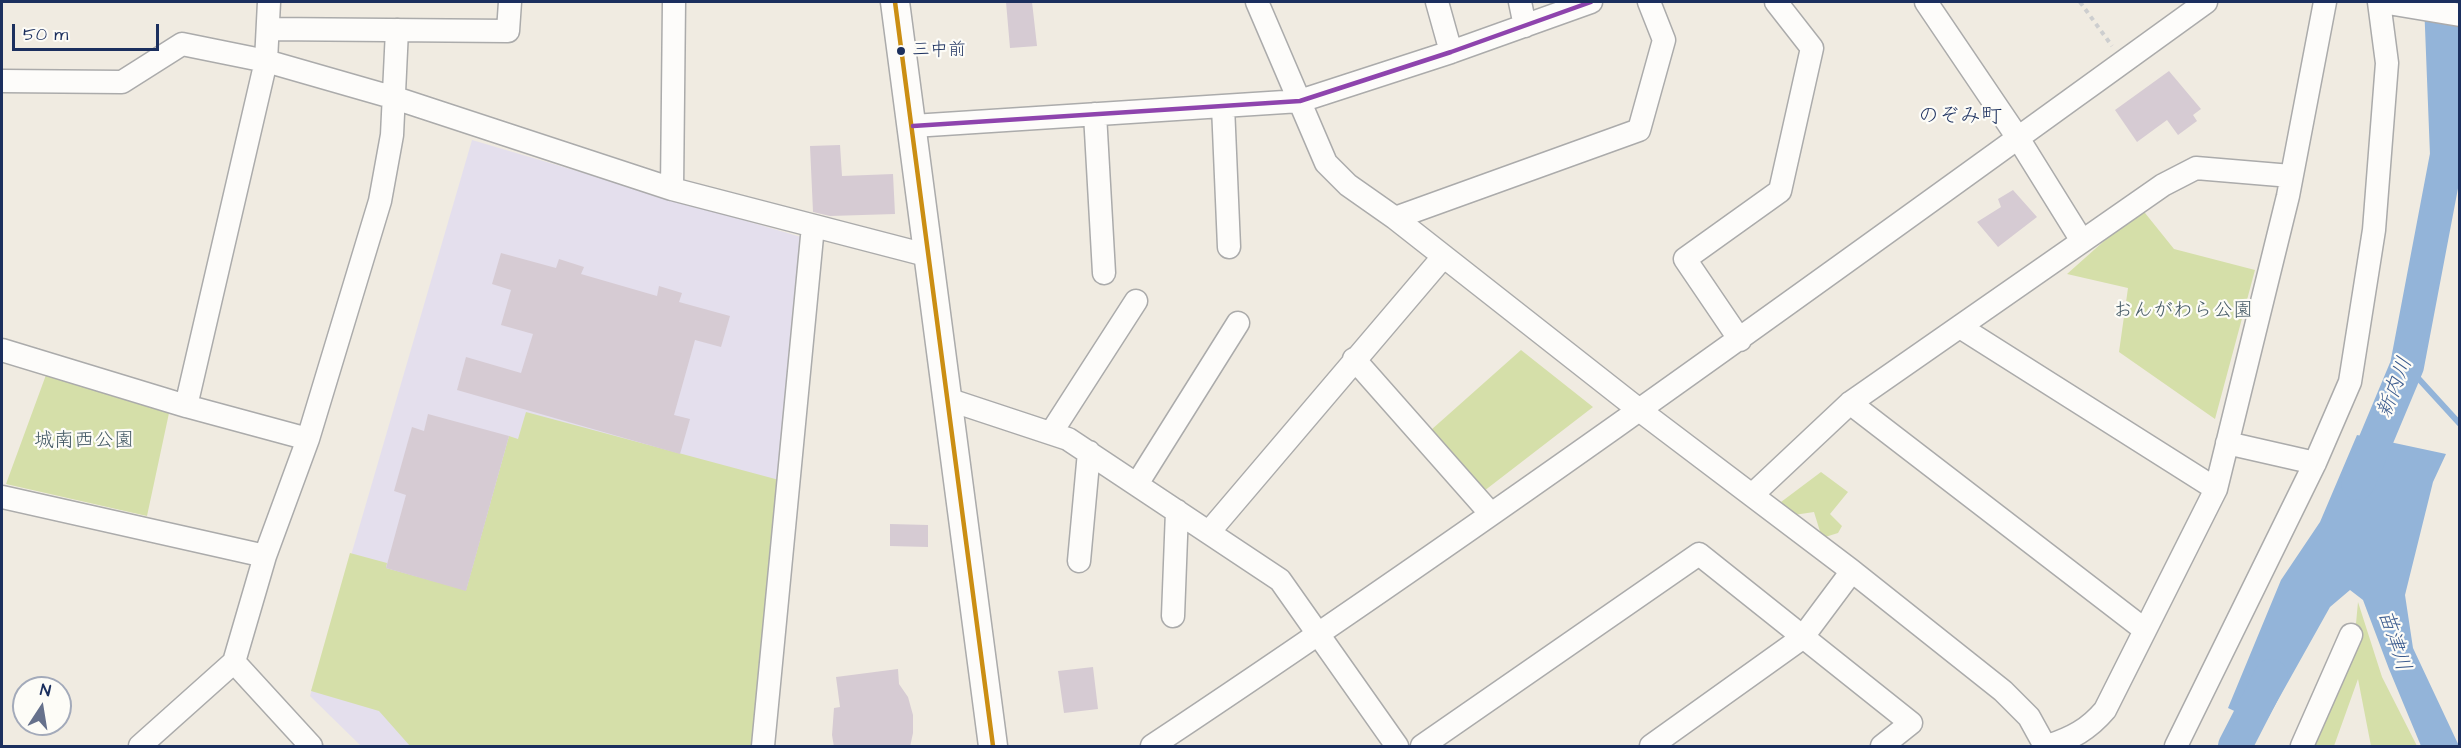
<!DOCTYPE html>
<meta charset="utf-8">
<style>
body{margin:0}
#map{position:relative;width:2461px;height:748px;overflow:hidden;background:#f0ebe1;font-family:"Architects Daughter",sans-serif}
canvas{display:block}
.frame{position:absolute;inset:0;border:3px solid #1b2f5e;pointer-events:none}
.north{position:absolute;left:12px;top:676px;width:60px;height:60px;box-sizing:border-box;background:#fdfcf7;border:2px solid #a3aaba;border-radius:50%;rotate:12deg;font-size:16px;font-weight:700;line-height:24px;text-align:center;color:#1b2f5e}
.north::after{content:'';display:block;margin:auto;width:21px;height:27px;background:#66718c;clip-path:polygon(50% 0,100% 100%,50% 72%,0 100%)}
.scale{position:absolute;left:12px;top:24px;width:147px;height:27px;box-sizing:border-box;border:3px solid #1b2f5e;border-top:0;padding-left:8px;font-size:18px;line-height:21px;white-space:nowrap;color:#1b2f5e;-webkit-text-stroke:4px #fdfcf7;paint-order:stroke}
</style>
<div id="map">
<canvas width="2461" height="748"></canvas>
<div class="frame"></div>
<div class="north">N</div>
<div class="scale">50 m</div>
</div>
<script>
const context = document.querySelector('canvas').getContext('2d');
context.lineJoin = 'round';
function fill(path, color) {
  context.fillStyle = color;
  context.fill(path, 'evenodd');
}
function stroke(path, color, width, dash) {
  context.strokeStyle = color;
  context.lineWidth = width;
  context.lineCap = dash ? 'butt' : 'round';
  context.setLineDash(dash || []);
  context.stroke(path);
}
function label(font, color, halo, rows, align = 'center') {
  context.font = font + ' "Architects Daughter","Klee One",sans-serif';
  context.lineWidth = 4.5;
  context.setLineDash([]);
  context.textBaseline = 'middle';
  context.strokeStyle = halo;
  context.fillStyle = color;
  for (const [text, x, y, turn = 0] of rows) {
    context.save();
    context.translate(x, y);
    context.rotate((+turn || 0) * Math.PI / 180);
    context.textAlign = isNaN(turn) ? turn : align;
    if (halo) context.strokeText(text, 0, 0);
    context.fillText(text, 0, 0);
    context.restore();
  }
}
const built = new Path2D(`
 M472,140L801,237L752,746H361L310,696Z`);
const green = new Path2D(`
 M2141,208L2174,249L2255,270L2215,419L2119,352L2128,288L2067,274Z
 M1521,350L1593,407L1484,491L1431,430Z
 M50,364L169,413L147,516L6,484Z
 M526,412L779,480L752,746H410L379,711L311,691L350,553L387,563L386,568L466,590L509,436L518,439Z
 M1821,472L1848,492L1830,514L1842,526L1838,533L1822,538L1814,512L1794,515L1781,502Z
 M2358,602L2382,677L2417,746H2371L2358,679L2334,746H2308L2354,645Z`);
const water = new Path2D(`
 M2357,435L2446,454L2433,482L2405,595L2413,648L2459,746H2421L2389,669L2363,600L2350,590L2330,607L2264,725L2228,708L2281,580L2320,522Z`);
const stream = new Path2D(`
 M2407,366L2460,424`);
const river = new Path2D(`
 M2358,483L2407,366L2447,155L2441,2
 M2235,746L2271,676`);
const building = new Path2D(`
 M1006,2H1032L1037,46L1010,48Z
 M2169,71L2201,109L2193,115L2197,121L2178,135L2167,120L2137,142L2115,110Z
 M840,145L842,176L893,174L895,214L830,216L813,212L810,146Z
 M2013,190L2037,217L1998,247L1977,222L2001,207L1998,199Z
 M501,253L556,268L559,259L584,267L581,274L657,296L659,286L682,293L679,302L730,316L721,347L695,340L674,415L690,419L680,454L457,390L466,357L521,373L533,334L501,325L511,290L492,284Z
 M428,414L509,436L466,591L386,568L406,495L394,491L412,427L424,431Z
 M890,524L928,525V547L890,546Z
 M1093,667L1098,709L1064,713L1058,671Z
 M898,669L899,684L908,697L913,715V733L910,747H834L832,735L834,708L840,707L836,677Z`);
const path = new Path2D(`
 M2080,2L2112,46`);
const minor = new Path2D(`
 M1257,2L1326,163L1348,185L1395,218L1638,409L1852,571L2003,691L2029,717L2045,746
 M1437,2L1451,52
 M1520,2L1525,26
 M1926,2L2018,138L2082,241
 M2382,2L2460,15
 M268,29L508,31L510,2
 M2,81L122,82L182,44L266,61L395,98L672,189L930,256
 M1223,106L1229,247
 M1095,114L1104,273
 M913,126L1300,101L1451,52L1591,2
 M672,189L674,2
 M1395,218L1639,130L1664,40L1649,2
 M1960,327L2216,489
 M1740,340L1685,259L1780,191L1812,48L1776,2
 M2,350L186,406L308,439
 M1354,359L1491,514
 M947,399L1068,439L1280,580L1397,746
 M1850,403L2145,630
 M186,406L266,61L269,2
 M1051,433L1136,301
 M2227,443L2315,463
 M1137,484L1238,323
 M1752,495L1850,403L2163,185L2196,168L2291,176
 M2,497L265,556
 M1209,532L1443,257
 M1079,561L1089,452
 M1173,616L1177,511
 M234,662L311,746
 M140,746L234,662L265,556L308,439L380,201L392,135L397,30
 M763,746L813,226
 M1152,746C1510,508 1857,254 2206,2
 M1422,746L1699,554L1911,723L1882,746
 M1651,746L1802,638L1852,571
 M2048,746C2072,738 2088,730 2105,710L2216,489L2288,196L2325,2
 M2176,746L2315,463L2350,382L2374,230L2387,63L2379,2
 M2302,746L2351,635`);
const major = new Path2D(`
 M895,2L993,746`);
const bus1 = new Path2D(`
 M895,2L993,746`);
const bus2 = new Path2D(`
 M913,126L1300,101L1451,52L1591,2`);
const markers = [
 [901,51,5,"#1b2f5e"]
];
const busNames = [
 ["三中前",912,51]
];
const parkNames = [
 ["おんがわら公園",2183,312],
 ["城南西公園",84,442]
];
const neighbourhoodNames = [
 ["のぞみ町",1960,118]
];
const waterNames = [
 ["新内川",2396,388,-69],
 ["苗津川",2393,641,72]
];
fill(built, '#e4dfed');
fill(green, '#d5dfa9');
fill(water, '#93b4d9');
stroke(stream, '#93b4d9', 6);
stroke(river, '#93b4d9', 34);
fill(building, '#d6cbd3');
stroke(minor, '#ababab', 25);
stroke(major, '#ababab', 31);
stroke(path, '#cdcecf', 4, [4.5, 4.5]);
stroke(minor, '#fdfcfa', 22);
stroke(major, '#fdfcfa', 28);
stroke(bus1, '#cb8e13', 4.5);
stroke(bus2, '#8e44ad', 4.5);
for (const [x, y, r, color] of markers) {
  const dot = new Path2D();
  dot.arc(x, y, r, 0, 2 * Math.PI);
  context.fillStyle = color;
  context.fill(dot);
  stroke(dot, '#fdfcf7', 2);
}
label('18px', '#1b2f5e', '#fdfcf7', busNames, 'left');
label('20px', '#445965', '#fdfcf7', parkNames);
label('21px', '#1b2f5e', '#fdfcf7', neighbourhoodNames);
label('italic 21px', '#3b5b8e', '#fdfcf7', waterNames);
</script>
